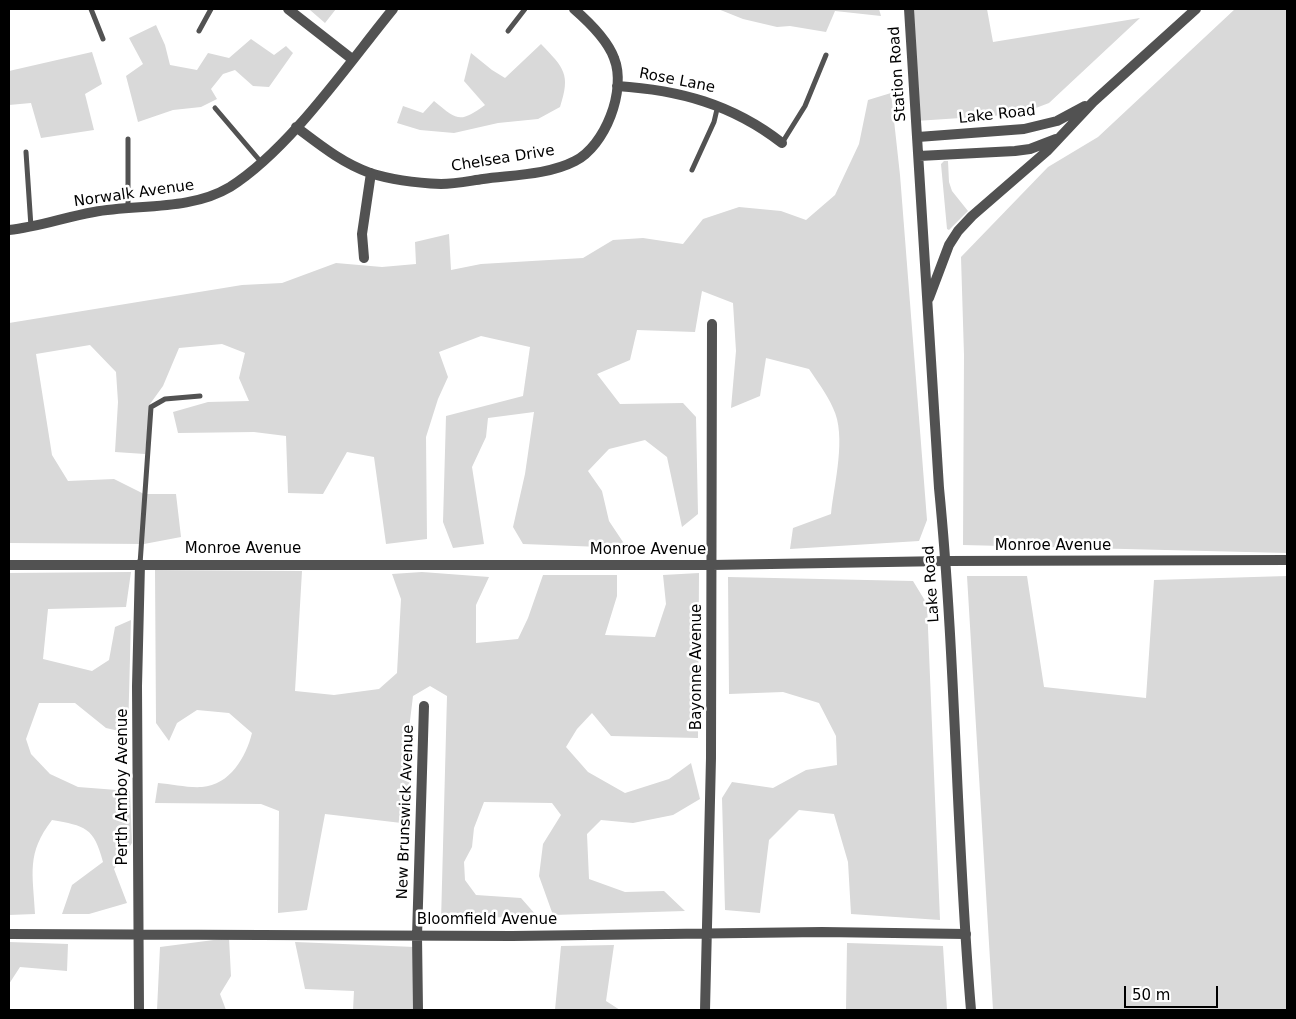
<!DOCTYPE html>
<style>
body{margin:0}
#map{position:relative;width:1296px;height:1019px;overflow:hidden;background:#fff;font-family:"DejaVu Sans",sans-serif}
canvas{display:block}
.frame{position:absolute;inset:0;border:10px solid #000;pointer-events:none}
.scale{position:absolute;left:1124px;top:986px;width:94px;height:22px;box-sizing:border-box;border:2px solid #000;border-top:0;padding-left:6px;font-size:15px;line-height:18px;white-space:nowrap;color:#000;-webkit-text-stroke:4px #fff;paint-order:stroke}
</style>
<div id="map">
<canvas width="1296" height="1019"></canvas>
<div class="frame"></div>
<div class="scale">50 m</div>
</div>
<script>
const context = document.querySelector('canvas').getContext('2d');
context.lineJoin = 'round';
function fill(path, color) {
  context.fillStyle = color;
  context.fill(path, 'evenodd');
}
function stroke(path, color, width, dash) {
  context.strokeStyle = color;
  context.lineWidth = width;
  context.lineCap = dash ? 'butt' : 'round';
  context.setLineDash(dash || []);
  context.stroke(path);
}
function label(font, color, halo, rows, align = 'center') {
  context.font = font + ' "DejaVu Sans",sans-serif';
  context.lineWidth = 5;
  context.setLineDash([]);
  context.textBaseline = 'middle';
  context.strokeStyle = halo;
  context.fillStyle = color;
  for (const [text, x, y, turn = 0] of rows) {
    context.save();
    context.translate(x, y);
    context.rotate((+turn || 0) * Math.PI / 180);
    context.textAlign = isNaN(turn) ? turn : align;
    if (halo) context.strokeText(text, 0, 0);
    context.fillText(text, 0, 0);
    context.restore();
  }
}
const green = new Path2D(`
 M311,9H336L325,23L310,10Z
 M718,9H879L881,16L835,11L826,32L790,26L777,27L743,19Z
 M908,9H987L993,42L1140,18L1049,103L1020,114L916,121Z
 M1235,9H1287V553L963,545L964,355L961,257L1048,167L1098,137Z
 M156,25L165,45L170,65L197,70L208,53L229,58L251,39L274,55L286,46L293,53L269,87L253,86L235,70L223,74L211,89L217,99L201,107L173,110L138,122L126,76L143,64L129,38Z
 M541,44C564,68 571,74 560,107L538,119L498,123L454,133L420,130L397,123L403,106L423,113L434,101C458,121 460,123 485,105L464,81L471,53L492,70L505,78Z
 M92,52L102,84L85,94L94,130L41,138L31,103L9,105V71Z
 M891,93L900,175L927,520L919,541L790,549L793,528L831,514C834,484 847,436 833,408C827,394 817,381 809,369L766,358L760,396L731,408L736,351L733,303L702,291L695,332L637,330L630,360L597,374L620,404L683,403L696,417L698,514L682,527L667,457L645,440L609,449L588,471L602,491L609,521L627,548L523,544L513,527L525,474L534,412L488,418L486,437L472,467L484,544L453,548L443,522L446,416L523,396L530,347L481,336L439,352L448,377L438,399L426,437L427,539L386,544L374,457L347,452L323,494L288,493L286,436L254,432L178,433L173,412L208,402L249,401L239,378L245,353L222,344L179,348L163,386L150,404L145,454L115,452L118,402L116,372L90,345L36,354L52,455L68,481L114,479L144,494H176L181,537L144,544L9,543V323L242,285L282,283L336,263L382,267L416,264L415,242L449,234L451,270L481,264L583,258L613,240L643,238L683,244L703,219L739,207L781,211L806,220L835,195L859,144L868,100Z
 M944,161H948L949,182L952,191L968,211L949,230L947,229L941,164Z
 M155,570L302,571L295,691L334,695L379,689L397,673L401,599L392,574L422,572L489,577L476,605V643L518,639L528,618L543,575H617V596L605,635L655,637L666,604L663,575L699,573L698,738L611,736L592,713L577,729L566,747L588,772L625,793L669,779L691,763L700,799L673,815L633,823L601,820L587,834L589,879L625,892L664,891L685,911L553,915L539,876L543,844L561,815L552,803L484,802L474,828L472,847L464,862L465,880L476,895L521,898L536,915L441,921L447,696L430,686L413,696L409,729L410,824L325,814L307,910L278,913L279,811L261,804L155,803L158,783C172,784 188,788 202,787C230,785 246,757 252,733L229,713L197,710L177,723L169,741L156,723Z
 M131,572L126,607L48,609L43,659L92,671L109,660L115,627L131,620L128,733L106,728L75,703H39L26,739L31,754L50,774L78,787L130,791L132,843L114,869L127,903L89,914H62L72,885L103,862C94,827 85,826 52,820C26,854 33,873 35,914L9,915V573Z
 M967,576H1027L1044,687L1146,698L1154,580L1287,576V1010H993Z
 M728,577L913,581L927,604L940,920L851,914L848,862L834,814L799,810L769,840L760,913L725,910L722,798L732,782L773,788L806,770L837,765L836,736L819,703L783,692L729,694Z
 M229,938L231,976L220,994L226,1010H157L160,947Z
 M9,942L68,944L67,971L20,967L9,984Z
 M295,942L415,947L414,1010H353L354,991L305,989Z
 M847,943L943,946L947,1010H846Z
 M614,945L606,1001L620,1010H555L561,946Z`);
const service = new Path2D(`
 M91,9L103,39
 M199,31L211,9
 M508,31L525,9
 M215,108L261,162
 M128,139V208
 M782,143L805,106L826,55
 M26,152L31,227
 M692,170L714,122L718,105
 M140,564L151,407L165,399L200,396`);
const minor = new Path2D(`
 M288,9L352,59
 M617,86C679,90 732,104 782,143
 M296,127C320,145 342,163 370,173C392,180 418,183 441,184C455,184 469,181 483,179C512,175 548,175 575,161C605,146 627,90 614,58C607,39 589,22 574,9
 M9,230C38,227 65,217 94,212C138,204 190,211 230,187C290,149 348,64 393,9
 M364,258L362,234L371,173
 M9,565H712L946,561L1287,560
 M9,934L512,936L822,932L966,934
 M139,1010L137,686L140,564
 M418,1010L417,936L424,706
 M705,1010L711,758L712,324`);
const tertiary = new Path2D(`
 M909,9L939,488C956,661 956,836 971,1010
 M918,137L1024,129L1057,121L1085,106
 M919,156L1015,151L1030,149L1056,139
 M929,298L949,245L958,231L972,216L1047,151L1093,102L1196,9`);
const streetNames = [
 ["Station Road",898,74,-94],
 ["Rose Lane",677,81,11],
 ["Lake Road",997,115,-6],
 ["Chelsea Drive",503,159,-9],
 ["Norwalk Avenue",134,194,-8],
 ["Monroe Avenue",1053,546],
 ["Monroe Avenue",243,549],
 ["Monroe Avenue",648,550],
 ["Lake Road",932,584,-94],
 ["Bayonne Avenue",697,667,-90],
 ["Perth Amboy Avenue",123,787,-90],
 ["New Brunswick Avenue",406,812,-88],
 ["Bloomfield Avenue",487,920]
];
fill(green, '#d9d9d9');
stroke(service, '#525252', 5);
stroke(minor, '#525252', 10);
stroke(tertiary, '#525252', 10);
label('15px', '#000', '#fff', streetNames);
</script>
